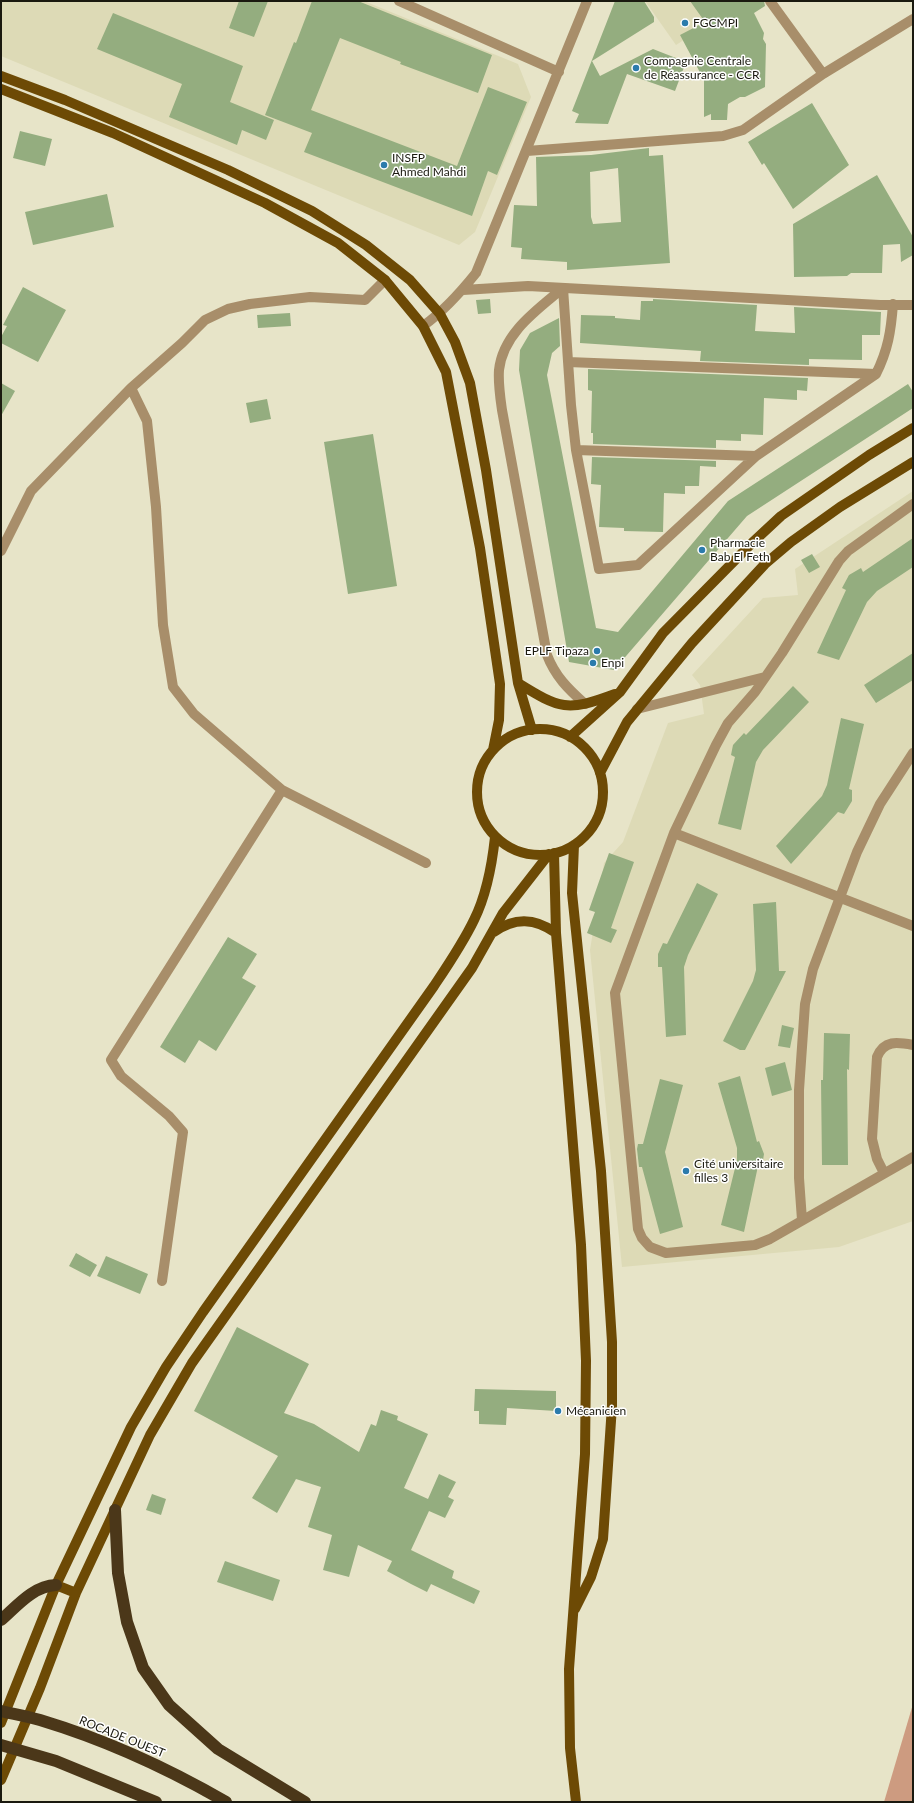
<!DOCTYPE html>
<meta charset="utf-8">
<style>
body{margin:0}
#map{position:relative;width:914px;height:1803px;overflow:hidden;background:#e7e4c8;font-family:Lato,sans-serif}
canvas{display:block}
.frame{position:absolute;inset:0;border:2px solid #1a190f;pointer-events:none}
</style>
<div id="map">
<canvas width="914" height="1803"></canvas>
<div class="frame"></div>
</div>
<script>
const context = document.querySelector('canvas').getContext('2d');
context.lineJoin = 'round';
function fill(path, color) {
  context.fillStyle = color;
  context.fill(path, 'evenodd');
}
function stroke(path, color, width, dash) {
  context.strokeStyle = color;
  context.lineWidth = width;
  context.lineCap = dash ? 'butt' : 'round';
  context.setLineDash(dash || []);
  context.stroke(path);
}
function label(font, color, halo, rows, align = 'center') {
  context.font = font + ' Lato,sans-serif';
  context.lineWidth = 3;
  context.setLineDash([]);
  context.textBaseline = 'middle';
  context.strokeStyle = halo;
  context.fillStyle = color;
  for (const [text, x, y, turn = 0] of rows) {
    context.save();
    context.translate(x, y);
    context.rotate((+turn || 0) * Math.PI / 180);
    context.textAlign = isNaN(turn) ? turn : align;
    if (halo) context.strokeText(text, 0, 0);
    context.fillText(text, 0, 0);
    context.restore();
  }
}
const built = new Path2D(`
 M1,1H364L518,64L531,97L475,232L459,245L1,56Z
 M645,1H744L676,45Z
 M913,491V1221L839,1247L622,1267L590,950L604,863L623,842L668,723L704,714L700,685L692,675L763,598L798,595L795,569Z`);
const forest = new Path2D(`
 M913,1704V1802H884Z`);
const building = new Path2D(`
 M239,1H268L254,37L229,28Z
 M312,1H358L492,55L478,93L400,64L401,62L340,38L311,110L457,166L488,87L527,102L497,175L488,171L472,216L304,152L312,133L265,115L294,42L296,43Z
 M615,1H644L654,17V22L592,61L600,76L653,49L686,62L675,91L627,74L608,124L575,123L579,114L572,111Z
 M690,1H764L765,6L754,13L764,33L763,39L766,44L765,87L745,97H740L728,104L727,120H711V114L704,117V80L680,35L705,22Z
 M113,13L243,66L230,102L274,120L266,140L242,130L237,145L169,117L182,84L97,49Z
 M812,103L849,165L793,209L764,163L762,165L748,142Z
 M20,131L52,139L45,166L13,158Z
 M649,148V156L663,155L670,263L567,270V262L521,259L522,248L511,247L514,205L537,206L536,157L591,155ZM618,168L621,222L593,224L591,217L590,172Z
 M877,175L913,237V255L901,262L900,244L883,245L882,273H851L847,276L794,277L793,224Z
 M107,194L114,227L33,245L25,212Z
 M23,287L66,310L38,362L1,343V337L7,326L3,325Z
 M490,299L491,313L478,314L476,300Z
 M653,299L757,305L755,331L795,333L794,307L881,312L880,335H862V360L809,359V365L700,361L701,351L580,343L581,315L615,316V318L640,320L641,301H653Z
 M290,313L291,326L258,328L257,315Z
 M559,318L560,346L552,353L547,375L596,628L618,632L728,501L908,384L913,392V408L747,516L614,670L569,662L519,370L520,350L530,333Z
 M588,369L808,378L807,391L797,390V400L764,398L763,435L741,434V441L716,440V448L593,444V433H591L592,391L588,390Z
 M1,383L15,391L1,416Z
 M267,399L271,419L250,423L246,403Z
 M373,434L397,586L348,594L324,442Z
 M592,457L716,461V467L700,466L699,486H685V494L664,493L663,532L624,531V528L599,527L601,485L591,484Z
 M913,538V567L877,591L867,602L839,660L817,653L846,590L842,588L849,575L861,568L863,572Z
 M812,554L820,567L809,573L801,560Z
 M913,653V680L876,703L864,685Z
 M793,686L809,702L763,750L756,762L741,830L718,824L735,757L731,755L733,745L744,733L746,735Z
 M841,718L864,724L849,789L852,790V801L844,814L838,812L791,864L776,846L822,796L827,785Z
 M609,853L634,862L611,928L617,930L611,943L587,933L595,912L589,910Z
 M697,883L718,894L688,955L684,967L686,1035L666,1037L662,967H658V954L663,943L667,944Z
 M776,902L779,971H786L745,1050H740L723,1041L753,981L756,970L753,904Z
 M228,937L257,954L242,978L256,986L216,1051L199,1040L185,1063L160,1047Z
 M782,1025L794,1028L790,1048L778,1046Z
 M824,1033L850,1034L849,1070L847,1069L848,1165H822L821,1080H823Z
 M785,1062L792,1090L772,1096L765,1068Z
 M740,1076L757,1142L759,1141L764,1154L762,1166H758L744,1232L721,1225L737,1160V1148L718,1083Z
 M660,1079L683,1085L665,1152L683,1227L660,1234L642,1167H639L637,1149L638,1144H643Z
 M76,1253L97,1265L90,1277L69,1266Z
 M106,1256L148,1274L140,1294L97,1276Z
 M237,1327L309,1364L284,1413L314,1424L359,1452L371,1424L376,1426L381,1410L398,1416L397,1420L428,1434L404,1488L428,1499L439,1474L456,1482L448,1497L454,1500L445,1518L429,1511L411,1550L454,1571L452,1578L480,1591L474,1604L431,1584L427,1592L411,1584L387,1571L392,1561L358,1545L349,1577L323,1570L332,1535L308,1527L321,1487L296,1479L277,1513L252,1498L278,1456L194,1411Z
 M475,1389L556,1391V1411L507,1408L506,1425L479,1424V1411H474Z
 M152,1494L166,1499L161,1515L146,1510Z
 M225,1561L280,1580L273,1601L217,1582Z`);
const minor = new Path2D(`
 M399,1L559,72
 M823,74L913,19
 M527,151L723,136L743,130L823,74L770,1
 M563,288L571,405L576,450L599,569L638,565L756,456L876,374C888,350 891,331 893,304
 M563,288C537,310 503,333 499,370C498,383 500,396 502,410L547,655C555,676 568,689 585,704
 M463,290L528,286L880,305H913
 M423,326C444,311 460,293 476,273L587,1
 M568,362L876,374
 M131,388L147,421L156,507L163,625L173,687L194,714L282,790L426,863
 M576,450L756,456
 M913,504L848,551L839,561L782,653L755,692L728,723L716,745L674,833L615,993L638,1229L642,1238L650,1247L666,1253L755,1245L770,1239L913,1157
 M1,551L31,491L131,388L182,343L205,320L228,309L250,304L310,297L365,300L385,280
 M637,709L765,677
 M674,833L913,926
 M884,1173L877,1159L872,1139L877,1057C884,1040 897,1042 913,1045
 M802,1220L799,1178V1090L805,1004L813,969L857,852L880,804L913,753
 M162,1281L183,1132L169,1116L121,1076L111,1060L282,790`);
const major = new Path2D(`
 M1,76L65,100L228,170L312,211L366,245L410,280L440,314L455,342L470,383L486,470L518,683L532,730
 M1,89L113,133L265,203L338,243L385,280L423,326L446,372L480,548L500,684L499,720L493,750
 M518,683C560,709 567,712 615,694
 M477 792a63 63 0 1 1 126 0a63 63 0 1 1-126 0Z
 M570,737L620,692L663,633L752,543L781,516L869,455L913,428
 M600,773L627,722L692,643L765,564L791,542L840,507L913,462
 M574,845L572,893L601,1171L612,1342V1406L603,1539L591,1577L575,1609
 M554,853L556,933L581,1245L586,1361L585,1454L569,1669L570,1748L576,1802
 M494,932C515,917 535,918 556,933
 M56,1585L76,1593
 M1,1723L56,1585L131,1427L166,1367L203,1312L434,986C448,965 463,943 474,920C487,894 492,865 495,837
 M1,1780L40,1688L76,1593L150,1435L192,1363L472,968L503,913L549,854`);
const highway = new Path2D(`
 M115,1510L118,1573L127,1622L143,1668L169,1705L218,1749L305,1802
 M1,1620C17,1606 33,1586 56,1585
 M1,1711C14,1714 27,1716 40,1720C103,1739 169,1769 226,1802
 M1,1745L56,1761L156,1802`);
const markers = [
 [685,23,4,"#2b7bac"],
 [636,68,4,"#2b7bac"],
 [384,165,4,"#2b7bac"],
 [702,550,4,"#2b7bac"],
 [597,651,4,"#2b7bac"],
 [593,663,4,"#2b7bac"],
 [686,1171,4,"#2b7bac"],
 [558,1411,4,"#2b7bac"]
];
const poiNames = [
 ["FGCMPI",693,23],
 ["Compagnie Centrale",644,61],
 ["de Réassurance - CCR",644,75],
 ["INSFP",392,158],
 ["Ahmed Mahdi",392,172],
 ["Pharmacie",710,543],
 ["Bab El Feth",710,557],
 ["EPLF Tipaza",589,651,"right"],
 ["Enpi",601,663],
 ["Cité universitaire",694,1164],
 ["filles 3",694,1178],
 ["Mécanicien",566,1411]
];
const streetNames = [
 ["ROCADE OUEST",122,1737,22]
];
fill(built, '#dddab6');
fill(forest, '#cd9b80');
fill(building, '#94ad7f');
stroke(minor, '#a88e6a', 10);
stroke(major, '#6d4a05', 10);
stroke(highway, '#4b3719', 12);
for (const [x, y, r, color] of markers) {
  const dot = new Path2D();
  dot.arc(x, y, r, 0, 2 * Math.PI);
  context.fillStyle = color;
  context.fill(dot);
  stroke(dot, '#fff', 1.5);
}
label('12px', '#1a190f', '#fff', poiNames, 'left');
label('12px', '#1a190f', '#fff', streetNames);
</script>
